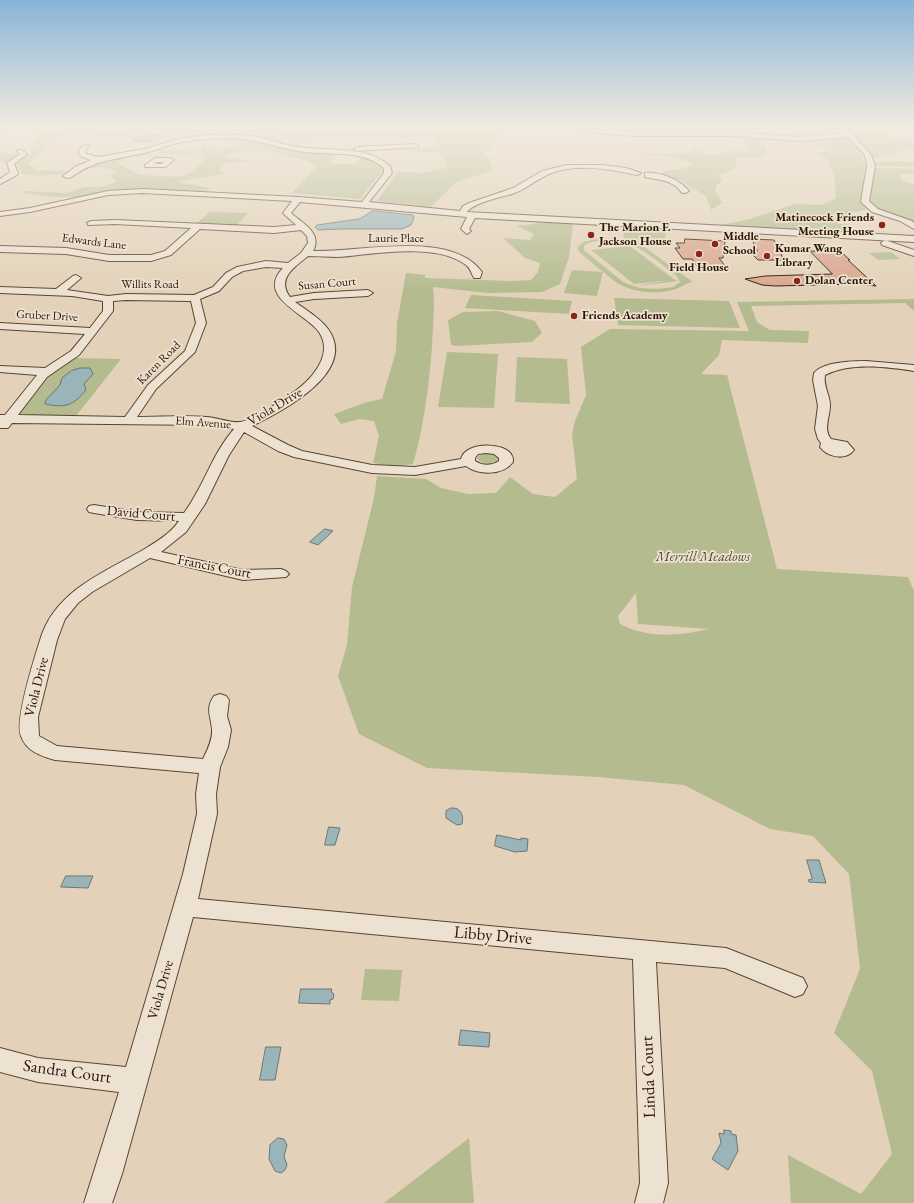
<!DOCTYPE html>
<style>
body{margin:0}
canvas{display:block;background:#e3d2b9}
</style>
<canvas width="914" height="1203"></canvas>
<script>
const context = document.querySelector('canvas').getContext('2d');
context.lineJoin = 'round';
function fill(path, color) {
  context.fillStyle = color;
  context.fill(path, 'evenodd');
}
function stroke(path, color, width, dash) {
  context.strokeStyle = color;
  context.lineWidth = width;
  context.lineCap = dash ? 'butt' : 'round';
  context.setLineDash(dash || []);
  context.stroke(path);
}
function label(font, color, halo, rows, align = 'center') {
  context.font = font + ' "EB Garamond",serif';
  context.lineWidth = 3.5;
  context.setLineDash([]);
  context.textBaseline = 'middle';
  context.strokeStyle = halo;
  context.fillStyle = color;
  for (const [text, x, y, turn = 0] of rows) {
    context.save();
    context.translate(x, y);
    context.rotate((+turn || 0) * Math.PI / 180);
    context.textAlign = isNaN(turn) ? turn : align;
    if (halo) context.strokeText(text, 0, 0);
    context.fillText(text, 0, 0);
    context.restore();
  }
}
const green = new Path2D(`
 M21,125H142L133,126L114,131L120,134L139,135C125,137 111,136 97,138C72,121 44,146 28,165L34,167L36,170L64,171L66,173C59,176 29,176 21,174V171L17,168L19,164L4,165L5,162L0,161V152L10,154H30L38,137L37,130C24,128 12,128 0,133V126Z
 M311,125H509L484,154L491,160L492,171L456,182L431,207L377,201L398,172L423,173L448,167L441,153L395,150L439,147L437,138H325L280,141L255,136L307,131Z
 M650,125H661V128L668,130L726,129L729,133H653Z
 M802,125H831L835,133C812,139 789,137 765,135L801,134L807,131Z
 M853,127L867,128L904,141L914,142V149C899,149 887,157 873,158L849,128Z
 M726,134L757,137L766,147V156L738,158L735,168L726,173L718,175L722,181L717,185L715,190L722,203L711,210L706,196L679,180L664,176L662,172C672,168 686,172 693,164L669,156L624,153L684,154L696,146V150C713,159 710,154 726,152C734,150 742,152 749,152L742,138H728Z
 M842,136L859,150L865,167L863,192L860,201L862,205L868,209L838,216V224L852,225L842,233L710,227L750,219L795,204L821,205L836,198L834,175L828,159L821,157L817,153L828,151L816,144L772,139Z
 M243,140L272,144L286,149L338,155L330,161L334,164H355L362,157C372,159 381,160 383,171L360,199L292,193L317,166L307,161L287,156V155C267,151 246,148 226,155V158L251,161L226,163L219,168L225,174L181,181L178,182L211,188L204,191L135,189L106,191L82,197H54L25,193L23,191L65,193L85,187H102L116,182L111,176L117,171L102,167L86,168L96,161L143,153L147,156L128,157L117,163L140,175L180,177L194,171L204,160L202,153L164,154L156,150L202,149L203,143C215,153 232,150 243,140Z
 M900,161L914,163V167L874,166L873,162Z
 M874,168L914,169V173L899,175L903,181L914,184V223C902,217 876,212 870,201Z
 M210,212L248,213L236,226L196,224Z
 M549,222L573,224L569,257L560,284L542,292L488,293L433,287C435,307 433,326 432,346C429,386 424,426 413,464L394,466L373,463L379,436L374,421L359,419L341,424L334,414L367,402L382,399L396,351L397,323L406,273L425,275V278L512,281L531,280L538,272L540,263L525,258L503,238L530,240L534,234L517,226Z
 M625,228L666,230L665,240L623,238Z
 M600,238L633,239L693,282C685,283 681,288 673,290C657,294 636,293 621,285C614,282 609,276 603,272L597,296L564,293L572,270L603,272L579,252L577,248L583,242ZM602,240C636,239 651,257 677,276L680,282L673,287L658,289L640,288L630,285L623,282L584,250V246L588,243Z
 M630,246L675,280L679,281L635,286L670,280L634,284L591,250Z
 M891,252L900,259L878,260L869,253Z
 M471,295L572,301L569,314L465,308Z
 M614,298L729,301L740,328L618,325Z
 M914,299V311L905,303L751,306L757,322L770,330L809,331L808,343L722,340L719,355L701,374L727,375L777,569L908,577L914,591V1203H791L788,1155L861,1194L892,1154L872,1071L834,1033L860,969L849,874L813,836L770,829L684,785L598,777L427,768L359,734L338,676L347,645L352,587L374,498L377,476L426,479L441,488L468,494L496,493L510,477L533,494L555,497L577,479L572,434L575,421L586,395L581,347L610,329L749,331L737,302ZM636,593L638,624L709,629C679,636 649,639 620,624L618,616Z
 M498,311L535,321L542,333L532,342L456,346L451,345L448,320L463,312Z
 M447,352L498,354L494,408L438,407Z
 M517,357L567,359L570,404L515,402Z
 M74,358L121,359L76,416H17L51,372Z
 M487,453L496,455L498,457V460L488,464L479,461L477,458L478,456Z
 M365,969L402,970L399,1001L361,1000Z
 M469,1138L474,1203H384Z`);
const water = new Path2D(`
 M153,134L164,136C153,143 143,142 132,140L136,137Z
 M373,211L413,215L414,218L411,225L402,229H341L318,230L315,227L317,225L359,219Z
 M80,368H90L93,374L84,384L86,390C73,406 65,408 45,404L46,400L60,385L62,378L71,371Z
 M325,529L333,531L318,545L310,542Z
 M451,808C461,807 464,815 462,824L457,825L446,818V811Z
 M329,827L340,828L335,845H325Z
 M497,835L521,840V838L528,839L527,851L515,852L495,846Z
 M807,860H819L826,883L809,882L808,880L812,879Z
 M66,876H93L88,888L61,887Z
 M301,989H332L331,992L334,994L333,999L330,1000V1004L299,1003Z
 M461,1030L490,1033L489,1047L459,1045Z
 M266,1047H281L275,1080H260Z
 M724,1130L731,1131V1134L736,1135L738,1151L728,1170L712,1159L721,1143L719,1133L724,1134Z
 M278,1138L284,1139L287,1145L284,1156L287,1165L285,1170L281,1173L275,1171L269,1159L270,1145Z`);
const building = new Path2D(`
 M685,239L725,241L723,258H719L725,266H697L692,259H683L675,248H680L676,243H684Z
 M752,239L774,240L784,260H758L750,252L757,251Z
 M810,251L841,252L850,260H848L876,286L856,284L775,286L762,285L745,279L765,276L832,274Z`);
const minor = new Path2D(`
 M155,125L214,126L217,128L214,130L153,128V126Z
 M281,125L277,129L253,130L236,134L233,132L253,126Z
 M570,125H580L593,129L632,132H735L797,137L844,133L839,127L840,126L865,125L847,128L871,155L875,166L869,201L878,209L912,221L914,223V229L900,221L872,212L862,203L861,201L867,166L865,155L848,137L797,141L735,136H632L593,133Z
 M206,135C222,135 238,134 253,136C268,139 283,145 298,147C328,152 366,144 390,166L392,173L369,202L460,211L463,206L469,203L513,188L542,171L567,165H603L626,168L641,173L637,175C609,169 574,162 547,175C534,181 525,190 512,194C501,197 473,203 467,212L914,236V242L475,218L469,229L471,231L467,234L461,229L467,217L300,202L291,213C302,223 323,233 313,251C359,253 450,229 482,272L480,278H474C471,273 471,269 466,265C437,242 373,254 339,257C329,257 318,256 308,256C295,267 276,278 290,297L314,293L368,290L373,293L368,296L314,299L295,302C306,310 320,318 328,329C359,372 281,412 252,426L288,445L302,451L372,465L415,467L461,459C465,441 507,442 512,456C513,456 513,461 513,462C503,476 478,475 466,466L415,475L372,473L294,457L278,451L244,432L229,455L205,504L186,532L161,552L243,570L281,569L286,571L289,574L286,577L243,580L150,558L92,592L78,603L65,619L57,640L38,717L39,736L57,746L203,759C207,751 213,739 212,729C211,716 205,709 214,696L220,694L226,696L229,700L227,716L231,730L228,747L220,767L216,794L217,814L198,899L726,948L803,978L807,986L803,994L795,997L725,968L656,962L668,1183L663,1203H635L640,1183L633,959L193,917L122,1174L112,1203H84L119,1092L38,1082L0,1072V1048L38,1058L126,1067L183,874L197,814L196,794L199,773L55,760C41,756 26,751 21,736C14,720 36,653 42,634C59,589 105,572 143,550C156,542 170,534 179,521L137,520L94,513L89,512L87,509L89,506L94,505L137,512L184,513C204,486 212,454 234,429L207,425L12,423L8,428H0V415H5L37,375L0,372V366L45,368L71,351L85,334L0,329V323L90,328L103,311V301L72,296L0,293V287L56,289L73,276L76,275L81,278L67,290L108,296L126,294L194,295L213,287L226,273L237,267L266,261L288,263L301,253L308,243L307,236L301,230L274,233L200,229L171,255L151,261H109L66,254L0,252V246L66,248L109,255H151L165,251L191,228L115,224L88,225L87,223L91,221L115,220L274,227L296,225L283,213L292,201L143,193L108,195L30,212L0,216V212L30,208L108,191L143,189L298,197L362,202L384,173V168C364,150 331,155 305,152C284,150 264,141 243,139C220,137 195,139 173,144C163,147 154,151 144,153C114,160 96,159 70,178H67L63,176L75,167L91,160L82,157L79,154V149L85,145L90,146L85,150L86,154L99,157L144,149L179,139ZM266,267L283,268C255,297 307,314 319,332C335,356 309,382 291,394C281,401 251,421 240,422C230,423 218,418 207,417C184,415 161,417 137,417L156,389L195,352L206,323L200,299L219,291L232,277L243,271ZM126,300L191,301L196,323L185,351L148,385L125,417L18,415L47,377L79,355L113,311V301ZM486,453L494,454L499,458V461C491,466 483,466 475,461V458L478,454Z
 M416,144L418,145V147L357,151L354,149L357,147Z
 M18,150H22L27,154L14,164L18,173L17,175L0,184V179L10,172L7,163L20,154L17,151Z
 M155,158H171L174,160L165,167H145V165ZM157,162H164L161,164H154Z
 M645,173C659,171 681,180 689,191L685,193H682C674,180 659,180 645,177Z
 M885,240L914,250V256L882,245L881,243Z
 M866,361L914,365V371C887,367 851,362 825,375C823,386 830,395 830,405C830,417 823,429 831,439L847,442L854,450C846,461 827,457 820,447L821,443L818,439L815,429L818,406L813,380L814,373C823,362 852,361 866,361Z`);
const rail = new Path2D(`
 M0,125H9`);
const markers = [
 [882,225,4,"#8f2418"],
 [591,235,4,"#8f2418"],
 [715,244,4,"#8f2418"],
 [699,254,4,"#8f2418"],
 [767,256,4,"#8f2418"],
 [797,281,4,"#8f2418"],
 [574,316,4,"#8f2418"]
];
const farPoinames = [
 ["Matinecock Friends",874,218,"right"],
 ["Meeting House",874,232,"right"],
 ["The Marion F.",599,228],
 ["Jackson House",599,242],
 ["Middle",723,237],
 ["School",723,251],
 ["Kumar Wang",775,249],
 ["Library",775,263],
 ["Field House",699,268,"center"],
 ["Dolan Center",805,281],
 ["Friends Academy",582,316]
];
const farStreetnames = [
 ["Laurie Place",396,239],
 ["Edwards Lane",94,242,7],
 ["Susan Court",327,284,-5],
 ["Willits Road",150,285],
 ["Gruber Drive",47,316,3],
 ["Karen Road",159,363,-45],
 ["Elm Avenue",203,423,4]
];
const streetNames = [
 ["Viola Drive",275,407,-31],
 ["David Court",141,514,5],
 ["Francis Court",214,567,11],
 ["Viola Drive",37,687,-76],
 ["Viola Drive",161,990,-74]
];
const parkNames = [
 ["Merrill Meadows",703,557]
];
const nearStreetnames = [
 ["Libby Drive",493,936,5],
 ["Sandra Court",67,1072,8],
 ["Linda Court",649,1077,-92]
];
fill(green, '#b4bb8f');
fill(water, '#99b5ba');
stroke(water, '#6e7571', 1);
fill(building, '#daa68f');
stroke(building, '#2d1603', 1);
stroke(minor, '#5a4530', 2);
fill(minor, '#ede2d2');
stroke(rail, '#2d1603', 1.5, [3, 3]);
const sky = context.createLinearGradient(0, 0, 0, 294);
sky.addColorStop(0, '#88b4d6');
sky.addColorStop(0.43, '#f2ebe0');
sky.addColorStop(1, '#f2ebe000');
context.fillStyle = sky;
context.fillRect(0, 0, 914, 294);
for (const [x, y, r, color] of markers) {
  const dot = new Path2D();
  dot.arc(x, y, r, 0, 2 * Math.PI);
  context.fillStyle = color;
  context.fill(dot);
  stroke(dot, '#ede2d2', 1.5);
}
label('bold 12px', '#2d1603', '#ede2d2', farPoinames, 'left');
label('12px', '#2d1603', '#ede2d2', farStreetnames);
label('14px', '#2d1603', '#ede2d2', streetNames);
label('italic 14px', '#56482d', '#ede2d2', parkNames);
label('17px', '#2d1603', '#ede2d2', nearStreetnames);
</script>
